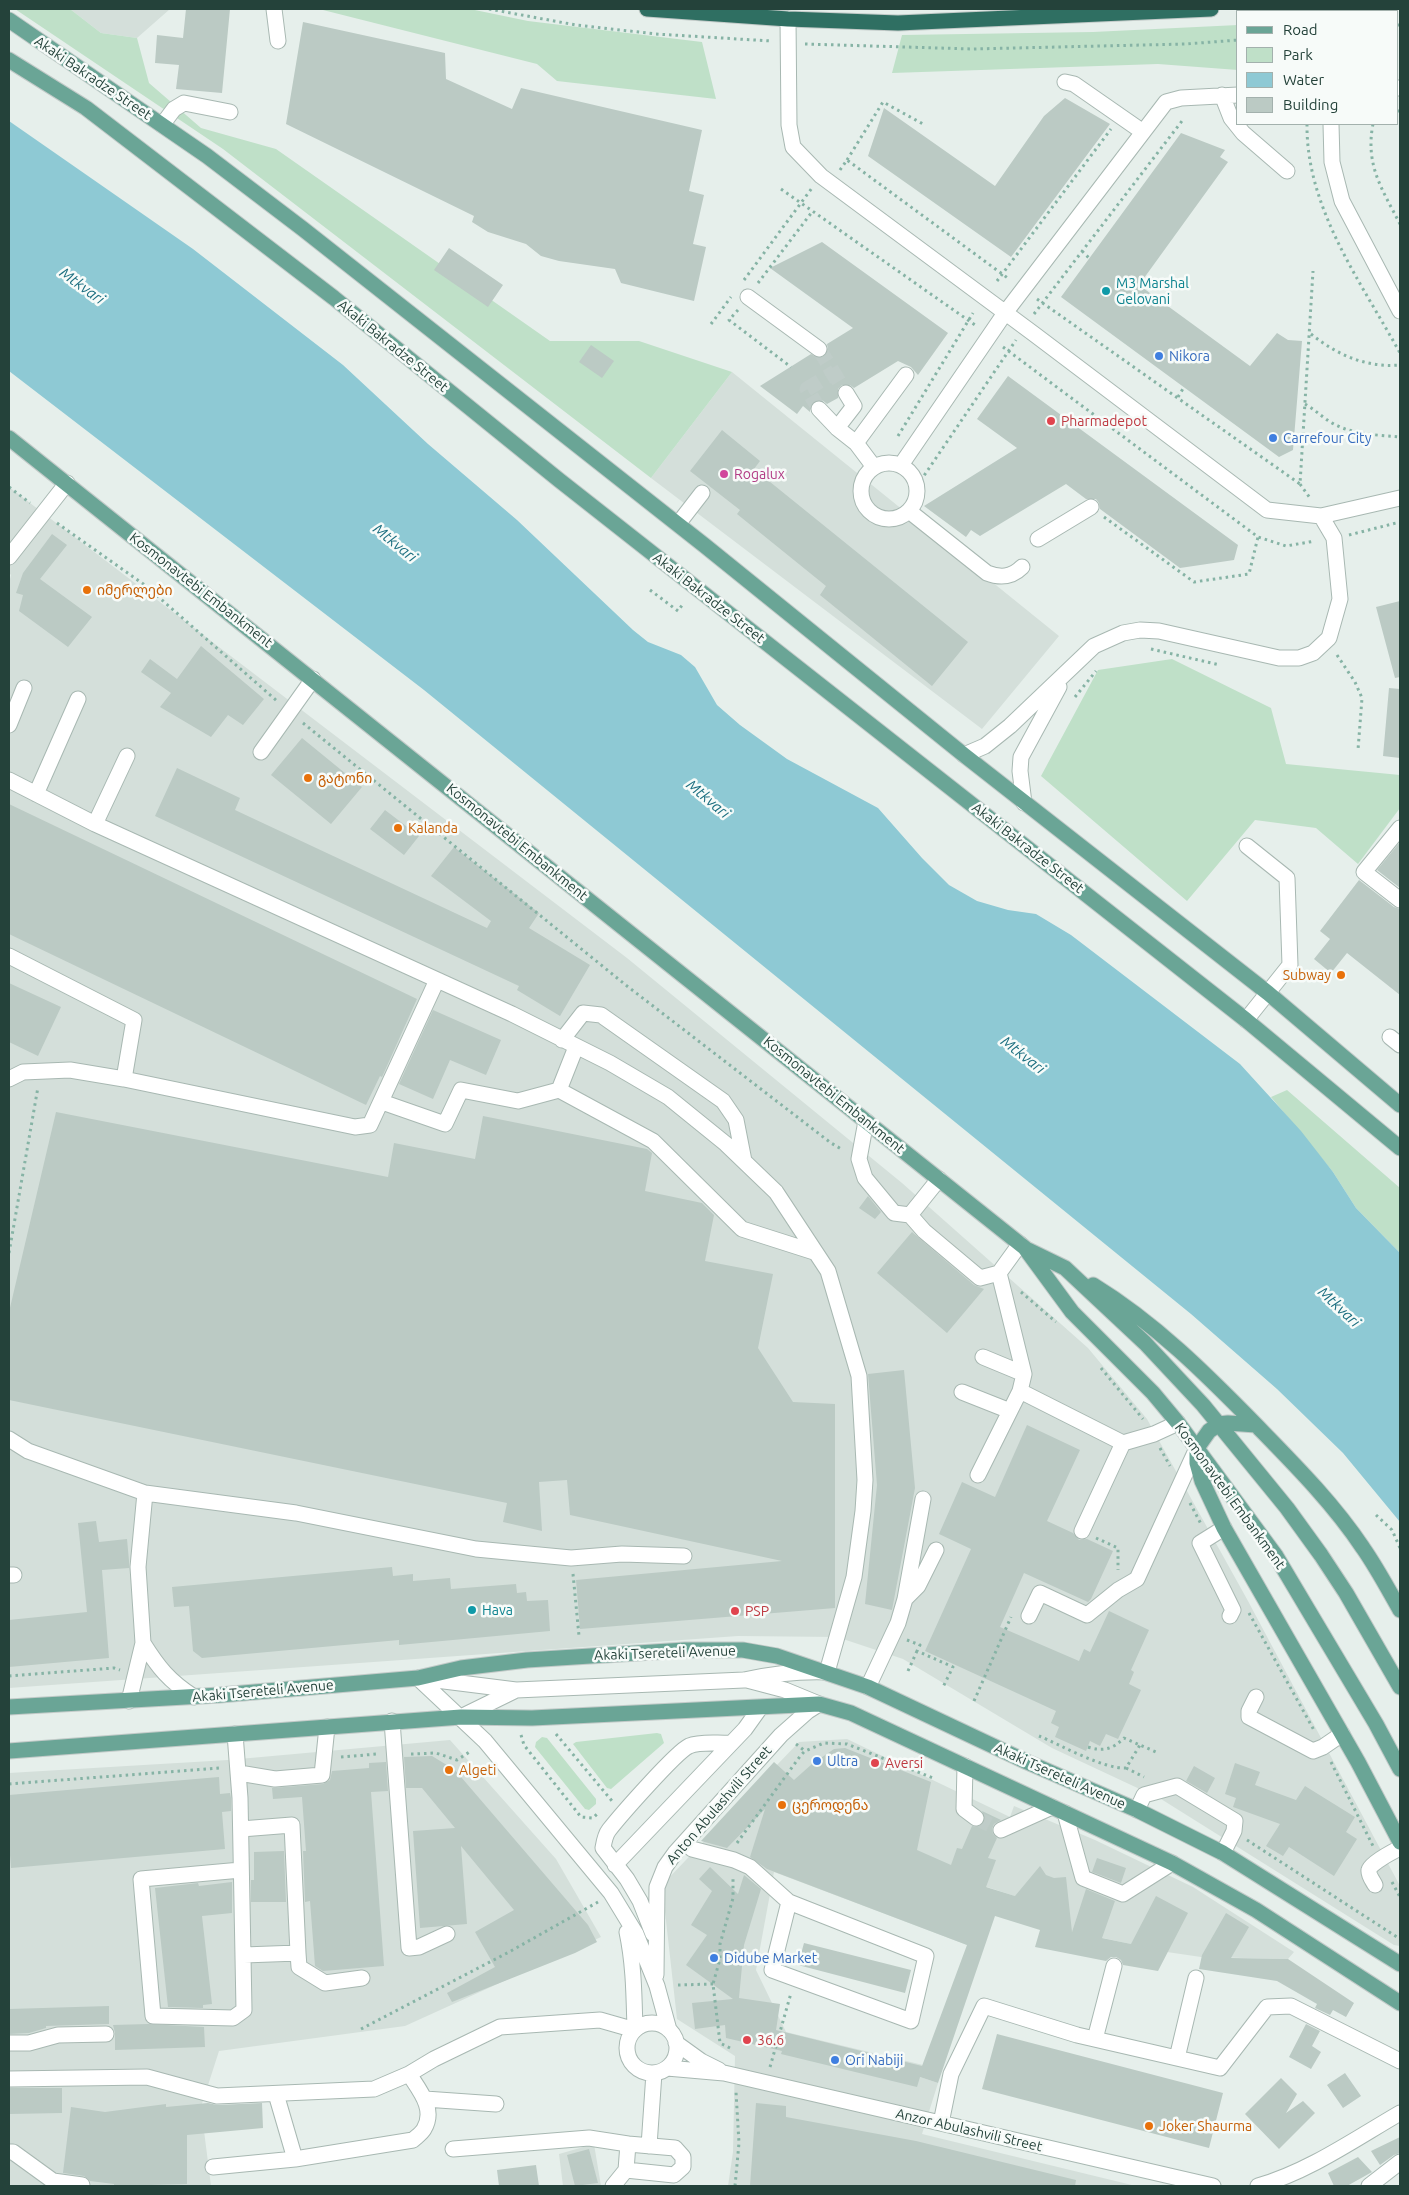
<!DOCTYPE html>
<meta charset="utf-8">
<style>
body{margin:0}
#map{position:relative;width:1409px;height:2195px;overflow:hidden;background:#e6efeb;font-family:Ubuntu,sans-serif}
canvas{display:block}
.frame{position:absolute;inset:0;border:10px solid #24423a;pointer-events:none}
.legend{position:absolute;left:1236px;top:10px;width:162px;height:115px;box-sizing:border-box;background:#f7fbf9;border:1px solid #a3b1ad;margin:0;padding:6px 9px;list-style:none;font-size:15px;color:#24423a}
.legend li{display:flex;align-items:center;gap:10px;height:25px}
.legend b{width:25px;border:1px solid #a3b1ad}
</style>
<div id="map">
<canvas width="1409" height="2195"></canvas>
<div class="frame"></div>
<ul class="legend">
<li><b style="height:6px;background:#6aa596"></b>Road</li>
<li><b style="height:14px;background:#bfe0c8"></b>Park</li>
<li><b style="height:14px;background:#8ec9d4"></b>Water</li>
<li><b style="height:14px;background:#bbcac4"></b>Building</li>
</ul>
</div>
<script>
const context = document.querySelector('canvas').getContext('2d');
context.lineJoin = 'round';
function fill(path, color) {
  context.fillStyle = color;
  context.fill(path, 'evenodd');
}
function stroke(path, color, width, dash) {
  context.strokeStyle = color;
  context.lineWidth = width;
  context.lineCap = dash ? 'butt' : 'round';
  context.setLineDash(dash || []);
  context.stroke(path);
}
function label(font, color, halo, rows, align = 'center') {
  context.font = font + ' Ubuntu,"Noto Sans Georgian",sans-serif';
  context.lineWidth = 5;
  context.setLineDash([]);
  context.textBaseline = 'middle';
  context.strokeStyle = halo;
  context.fillStyle = color;
  for (const [text, x, y, turn = 0] of rows) {
    context.save();
    context.translate(x, y);
    context.rotate((+turn || 0) * Math.PI / 180);
    context.textAlign = isNaN(turn) ? turn : align;
    if (halo) context.strokeText(text, 0, 0);
    context.fillText(text, 0, 0);
    context.restore();
  }
}
const built = new Path2D(`
 M70,9H170L137,38L101,33Z
 M732,372L1059,636L982,729L651,478Z
 M9,487L627,958L902,1183L1088,1348L1147,1419L1248,1601L1400,1886V1946L1394,1945L1161,1799L1052,1748L903,1659L837,1637L738,1636L9,1688V583L11,575L9,573Z
 M847,1739L1010,1817L1014,1806L1095,1840L1193,1887L1294,1952L1288,1959L1201,1957L1167,1952L1066,1930L1070,1914L987,1887L967,1945L774,1872L756,1970L786,2032L923,2065L920,2077L938,2083L922,2134L1136,2186H728L733,2152L735,2056L677,2019L662,1885L799,1742Z
 M450,1740L556,1859L601,1937L405,2026L219,2051L201,2107L211,2186H9V1773L228,1760Z
 M594,2144L601,2186H563L559,2154Z`);
const green = new Path2D(`
 M15,9H70L101,33L137,38L149,83L201,128L276,149L550,341H639L732,372L651,478L223,149Z
 M319,9H470L528,21L702,42L716,99L557,81L537,64Z
 M1238,25V70L1158,64L892,73L902,35L1093,32Z
 M1172,659L1271,708L1286,764L1400,775V808L1358,864L1316,828L1255,820L1187,901L1041,776L1098,670Z
 M1287,1090L1400,1188V1253L1356,1208L1333,1172L1271,1097Z
 M657,1733L661,1734L664,1743L611,1789L607,1788L573,1744L576,1742Z
 M542,1737L547,1738L596,1799V1804L589,1810L585,1809L535,1747L536,1742Z`);
const water = new Path2D(`
 M9,121L193,249L343,365L428,444L517,520L633,630L648,642L681,655L695,667L717,705L740,725L787,759L878,808L922,858L949,885L977,901L1008,910L1036,914L1071,935L1240,1064L1301,1131L1333,1172L1356,1208L1400,1253V1522L1343,1453L1277,1389L1191,1314L424,690L9,371Z`);
const building = new Path2D(`
 M186,9H230L222,93L176,89L179,65L155,63L157,35L183,38Z
 M303,22L445,53L446,79L512,109L521,88L702,130L689,191L704,195L693,244L706,247L694,301L621,283L615,269L559,261L541,256L526,244L488,232L472,222L474,216L286,124Z
 M1065,98L1110,124L1011,257L868,156L884,108L995,186L1044,116Z
 M1181,133L1225,150L1220,157L1228,162L1139,285L1250,366L1277,333L1288,340L1302,341L1293,450L1279,457L1061,297Z
 M822,242L948,333L918,375L911,367L898,361L854,388L850,385H842L838,389V398L827,404L822,400H816L810,406V412L803,406L797,414L760,386L811,354L818,358L823,357L828,350L827,344L853,328L770,268Z
 M449,248L503,285L488,307L434,270Z
 M591,345L614,361L602,378L579,362Z
 M1008,376L1238,545L1234,560L1180,568L1100,509L1099,503L1096,499H1086L1066,484L980,536L971,530L966,537L924,506L1017,448L977,419Z
 M722,430L760,461L754,469L968,642L932,686L820,595L826,586L737,514L740,510L690,471Z
 M52,534L67,545L40,579L92,617L68,647L19,611L23,595L16,593L23,573Z
 M1400,601V677L1395,678L1376,607Z
 M201,646L264,699L243,725L228,715L211,737L160,707L171,693L141,672L150,659L177,679Z
 M1389,688L1400,689V758L1383,756Z
 M302,738L362,787L331,824L271,775Z
 M177,768L240,798L235,810L487,928L491,921L431,876L454,847L539,913L529,928L590,965L560,1016L517,990L519,986L155,816Z
 M9,804L417,999L382,1077L380,1076L366,1105L9,934Z
 M385,810L419,836L404,855L370,829Z
 M1400,842V888L1377,870Z
 M1359,880L1394,907L1400,909V995L1347,953L1331,973L1314,959L1330,939L1320,931Z
 M9,983L61,1007L38,1056L9,1042Z
 M433,1010L501,1040L486,1075L450,1060L433,1099L399,1084Z
 M56,1112L388,1177L394,1143L475,1159L483,1116L647,1149L652,1153L645,1191L702,1203L714,1215L705,1261L773,1274L758,1348L793,1402L835,1404V1608L580,1629L576,1580L782,1561L570,1515L567,1480L539,1482L542,1531L503,1522L507,1503L9,1400V1312Z
 M868,1196L881,1212L875,1219L859,1208Z
 M912,1232L974,1285L984,1289L947,1333L877,1273Z
 M904,1370L915,1488L892,1610L865,1604L877,1485L868,1374Z
 M1027,1425L1080,1450L1047,1521L1073,1533L1079,1540L1087,1539L1113,1551L1091,1599L1088,1602L1024,1573L1000,1627L1079,1661L1084,1649L1090,1652L1109,1611L1149,1630L1131,1670L1134,1672L1129,1684L1141,1690L1118,1739L1106,1734L1100,1746L1090,1741L1086,1751L1055,1737L1059,1727L1051,1723L1056,1711L925,1651L971,1549L939,1534L962,1482L995,1497Z
 M96,1521L99,1542L127,1539L129,1561V1568L102,1570L109,1658L9,1667V1620L87,1612L78,1523Z
 M392,1567L393,1576L413,1574V1581L450,1578L451,1589L516,1584L517,1593L526,1592L527,1601L548,1600L550,1631L399,1645V1640L202,1658L193,1651L189,1606L174,1607L172,1587Z
 M845,1748L931,1782L917,1850L951,1865L957,1848L962,1849L972,1826L979,1827L984,1823L985,1819L982,1811L1001,1820L994,1824L992,1829L993,1834L997,1838L988,1858L996,1860L986,1887L1015,1896L1040,1866L1046,1875L1054,1878L1066,1877L1072,1932L1086,1889L1115,1901L1102,1938L1131,1944L1156,1896L1188,1913L1158,1971L1123,1965L1121,1960L1116,1957H1111L1106,1961L1035,1947L1040,1930L995,1916L938,2083L920,2077L917,2087L781,2054L782,2051L726,2038L725,2025L695,2029L692,2003L733,1999L686,1965L707,1935L691,1925L712,1891L699,1879L710,1867L738,1894L744,1875L761,1889L744,1945L739,1998L780,2004L776,2030L922,2066L967,1945L767,1869L750,1857L765,1809L727,1848L701,1841L774,1762L794,1780L812,1764L834,1749Z
 M432,1756L455,1770L588,1925L597,1942L575,1953L452,2002L447,1993L495,1967L475,1932L514,1910L461,1846L467,1924L420,1928L413,1831L455,1828L422,1788H406L404,1757Z
 M386,1762L388,1791L371,1792L384,1966L323,1971L315,1966L310,1901L305,1902L303,1851H306L302,1797L273,1799L272,1788L323,1784L330,1780L332,1771L369,1768V1763Z
 M1235,1763L1260,1772L1255,1785L1296,1800L1305,1786L1355,1817L1346,1832L1357,1839L1334,1876L1289,1847L1283,1856L1266,1846L1280,1824L1233,1807L1236,1798L1225,1794Z
 M1194,1766L1215,1778L1207,1793L1186,1781Z
 M219,1777L220,1794L230,1793L231,1798V1811L222,1812L225,1849L11,1868L9,1842V1795Z
 M284,1851L286,1902H251V1880H254V1852Z
 M1097,1858L1126,1868L1121,1883L1092,1872Z
 M232,1882V1913L202,1916L212,2004L203,2005V2008L168,2007L155,1888L198,1883L199,1886Z
 M1226,1913L1249,1927L1231,1958L1288,1959L1354,2003L1346,2017L1333,2010L1330,2015L1315,2008L1317,2004L1277,1981L1199,1969L1202,1955Z
 M804,1943L911,1970L905,1993L798,1965Z
 M109,2006V2024L46,2026V2028L29,2033L9,2034V2009Z
 M148,2024L204,2027L205,2047L115,2050V2033L113,2025Z
 M1306,2024L1320,2031L1312,2046L1321,2052L1311,2069L1289,2057Z
 M997,2034L1223,2093L1209,2148L982,2089Z
 M1345,2073L1361,2096L1343,2108L1327,2085Z
 M1281,2078L1297,2094L1286,2113L1303,2101L1315,2113L1279,2149L1245,2114Z
 M9,2088H62V2113L9,2114Z
 M208,2103L217,2105L262,2103L263,2128L187,2135V2184L114,2186V2184L90,2181L84,2176L63,2173L71,2107L105,2112L166,2104V2107Z
 M756,2103L786,2106V2117L916,2141L1076,2180L1075,2186H750Z
 M1400,2137V2153L1394,2155L1380,2165L1371,2151Z
 M589,2149L598,2183L575,2186L567,2155Z
 M1358,2157L1372,2172L1347,2186H1334L1328,2173Z
 M536,2165L539,2186H499L497,2170Z`);
const minorTunnel = new Path2D(`
 M819,349L846,393
 M819,409L807,389L835,372
 M976,1818L1001,1830`);
const path = new Path2D(`
 M489,9L576,25L656,34L771,41
 M1398,25H1400
 M805,44L972,49L1186,44L1238,40
 M1398,111H1400
 M1307,124C1306,208 1361,282 1400,353
 M1373,124C1365,165 1382,189 1400,224
 M847,160L883,102L923,124
 M840,170L847,160L1009,279
 M781,189L975,325
 M1082,251L1089,258
 M744,280L812,188
 M997,281L1111,129
 M758,283L812,212
 M1037,299L1300,484L1313,271
 M738,310L729,320L791,367
 M1034,314L1182,121
 M711,324L731,297
 M1311,334C1337,355 1367,368 1400,365
 M1003,347L1258,537L1286,546L1315,541
 M1178,397L1184,387
 M1305,404C1317,411 1326,421 1338,426C1357,435 1380,435 1400,437
 M898,436L973,313
 M1300,484L1310,498
 M917,486L1016,340
 M9,487L30,503
 M1104,517L1194,582L1249,574L1258,537
 M57,523L146,586L277,701
 M1349,535L1400,522
 M650,590L678,611L683,604
 M1151,649L1220,665
 M1337,655L1355,682L1362,698L1358,750
 M1075,697L1096,671
 M303,723L627,986L831,1143L843,1150
 M9,1253L38,1087
 M1021,1292L1056,1322
 M1101,1368L1143,1419
 M1160,1448L1170,1466
 M1190,1503L1201,1524
 M1376,1515L1392,1530L1400,1548
 M1096,1538L1118,1548V1570
 M573,1574L579,1636
 M1249,1613L1315,1732
 M907,1640L920,1645L917,1651L953,1667L943,1687
 M908,1671L917,1651
 M9,1676L114,1668L120,1670
 M974,1701L1011,1617
 M556,1734L612,1801
 M521,1735L524,1745L581,1817L593,1818L599,1812
 M1039,1736C1061,1745 1103,1769 1126,1768L1140,1745
 M796,1744L805,1751
 M1088,1747C1103,1752 1113,1749 1124,1738L1156,1752
 M411,1754L436,1753L457,1760L471,1751
 M341,1757L377,1754
 M1331,1762L1373,1846
 M1126,1768L1144,1777
 M9,1784L220,1768
 M1247,1840L1400,1939
 M737,1843L801,1755L805,1751L824,1743L847,1744L933,1778
 M1392,1882L1400,1897
 M678,1985L713,1984
 M361,2029L509,1952L598,1902
 M730,2048L720,2043L713,1984L720,1959V1944L733,1898V1878
 M770,2067L791,1993
 M735,2186L739,2143L736,2092`);
const minor = new Path2D(`
 M274,9L278,41
 M788,19L789,125L793,147L821,176L1034,334L1267,510L1321,516L1400,498
 M1065,82L1074,84L1143,132
 M1398,88H1400
 M1222,95L1231,118L1243,133L1287,171
 M1331,124L1332,162L1342,201L1400,311
 M162,125L174,109L184,103L230,112
 M748,297L819,349
 M819,409L837,428L856,443L874,467
 M837,428L854,406L846,393
 M856,443L906,375
 M861 491a28 28 0 1 1 56 0a28 28 0 1 1-56 0Z
 M901,465L1005,313L1166,102L1181,98L1238,95
 M909,511L987,573C1000,578 1011,578 1022,567
 M678,524L702,493
 M1038,539L1091,507
 M9,557L67,483
 M9,725L24,688
 M261,752L313,679
 M964,755L985,746L1010,726L1094,646L1123,633L1140,630L1159,631L1279,658H1299L1313,653L1329,638L1340,599L1334,538L1321,516
 M9,780L95,824L512,1014L610,1063L668,1097L726,1144L776,1192L828,1271L859,1376L865,1480L863,1511L854,1577L827,1672C798,1671 772,1674 744,1680L516,1690L420,1678
 M36,794L78,699
 M1024,803L1020,771L1021,757L1059,687
 M95,824L127,756
 M1400,828L1364,872L1400,900
 M9,956L134,1020L124,1079
 M1246,1020L1290,965L1287,878L1247,846
 M1390,1037L1400,1045
 M562,1040L583,1013L601,1015L723,1101L736,1120L744,1161
 M576,1047L559,1090L653,1141L742,1229L814,1252
 M9,1079L23,1072L70,1070L124,1079L355,1127L370,1125L437,980
 M382,1102L445,1124L461,1090L518,1101L559,1090
 M866,1121L859,1159L865,1178L894,1213L910,1215
 M939,1179L910,1215L924,1231L980,1278L999,1273L1020,1244
 M983,1357L1024,1374
 M1020,1391L1123,1443L1154,1434L1178,1423
 M962,1392L1010,1411
 M9,1439L28,1451L145,1493L138,1567L143,1643
 M978,1475L1020,1391L1024,1374L999,1273
 M145,1493L296,1513L476,1549L571,1558L622,1554L684,1556
 M1224,1528L1200,1543L1233,1610L1230,1616
 M1082,1531L1123,1443
 M9,1575H14
 M905,1599L918,1586L936,1550
 M1029,1616L1040,1593L1087,1615L1118,1590L1137,1579L1197,1448
 M418,1678L485,1741L611,1893L636,1934L657,1986L669,2030
 M747,1680L785,1690L819,1704
 M868,1687L898,1623L905,1599L923,1499
 M1256,1697L1249,1711V1717L1313,1751L1323,1747L1342,1734
 M129,1701L143,1643C158,1667 169,1681 194,1697
 M461,1717L516,1690
 M392,1721L409,1948L419,1947L447,1934
 M235,1734L240,1798L244,2010L233,2018L153,2016L141,1879L241,1870
 M965,1766L964,1809L976,1818
 M239,1773L275,1779L322,1775L327,1727
 M1137,1810L1144,1795L1177,1786L1235,1821L1234,1831L1223,1853
 M1065,1813L1083,1878L1123,1894L1172,1863
 M241,1829L292,1825L298,1953L244,1955
 M1001,1830L1052,1807
 M685,1842L692,1849L734,1860L750,1867L789,1902L926,1956L911,2021L772,1970L789,1902
 M615,1865L745,1729L760,1708
 M1375,1885C1373,1881 1368,1875 1369,1870C1370,1863 1394,1851 1400,1848
 M627,1932C634,1965 634,1997 635,2030
 M653,1934L640,1901L627,1879L603,1848C604,1842 605,1835 609,1830C620,1816 676,1752 689,1746C701,1741 719,1744 731,1743
 M298,1953L299,1967L325,1983L362,1978
 M656,1975L657,1887L665,1867L675,1853L781,1735L808,1711L819,1704
 M627 2048a25 25 0 1 1 50 0a25 25 0 1 1-50 0Z
 M1095,2039L1114,1966
 M9,2043H29L58,2035L106,2034
 M676,2043L701,2061L719,2070
 M1177,2058L1196,1978
 M667,2068L724,2073L1213,2186
 M9,2079L147,2077L217,2096L374,2089L409,2074L434,2059L500,2027L600,2020L635,2030
 M276,2094L295,2159
 M425,2099L496,2104
 M941,2123L951,2074L984,2006L1077,2035L1220,2068L1267,2007L1291,2006L1400,2061
 M628,2144L675,2148L683,2157V2167L674,2175L626,2170Z
 M649,2146L654,2073
 M453,2149L589,2138L628,2144
 M9,2152H13L53,2181L82,2185V2186
 M213,2167L295,2159L413,2140C416,2137 422,2133 424,2129C436,2109 419,2090 409,2074
 M613,2186L626,2170
 M1258,2186C1308,2172 1355,2139 1400,2113
 M1369,2186L1400,2162`);
const major = new Path2D(`
 M9,20L207,156L303,229L704,545L964,755L1268,993L1400,1105
 M9,60L86,108L334,298L559,480L1246,1020L1400,1148
 M9,438L1025,1248L1072,1312L1153,1393L1178,1423L1276,1556L1376,1724L1400,1769
 M1028,1250L1065,1268L1145,1343L1203,1405L1287,1508L1321,1555L1346,1593L1400,1687
 M1093,1285C1155,1323 1206,1374 1256,1425C1294,1464 1333,1503 1363,1548C1377,1568 1388,1589 1400,1610
 M1256,1425L1228,1423L1219,1424L1209,1431L1197,1448V1463L1202,1481L1224,1528L1358,1762L1400,1842
 M9,1707L220,1695L418,1678L461,1668L527,1660L685,1650H743L777,1656L868,1687L1027,1762L1137,1810L1223,1853L1400,1964
 M9,1751L461,1717L532,1718L819,1704L851,1713L1172,1863L1256,1910L1400,2003`);
const highway = new Path2D(`
 M647,9L788,19L898,23L1211,9`);
const markers = [
 [1106,291,5,"#0f9aa8"],
 [1159,356,5,"#3f7fe0"],
 [1051,421,5,"#e0444e"],
 [1273,438,5,"#3f7fe0"],
 [724,474,5,"#d1479c"],
 [87,590,5,"#e8710a"],
 [308,778,5,"#e8710a"],
 [398,828,5,"#e8710a"],
 [1341,975,5,"#e8710a"],
 [472,1610,5,"#0f9aa8"],
 [735,1611,5,"#e0444e"],
 [817,1761,5,"#3f7fe0"],
 [875,1763,5,"#e0444e"],
 [449,1770,5,"#e8710a"],
 [782,1805,5,"#e8710a"],
 [714,1958,5,"#3f7fe0"],
 [747,2040,5,"#e0444e"],
 [835,2060,5,"#3f7fe0"],
 [1149,2126,5,"#e8710a"]
];
const streetNames = [
 ["Akaki Bakradze Street",93,78,34],
 ["Akaki Bakradze Street",393,346,39],
 ["Kosmonavtebi Embankment",201,590,38],
 ["Akaki Bakradze Street",709,598,38],
 ["Kosmonavtebi Embankment",517,842,39],
 ["Akaki Bakradze Street",1028,848,38],
 ["Kosmonavtebi Embankment",834,1095,39],
 ["Kosmonavtebi Embankment",1230,1496,54],
 ["Akaki Tsereteli Avenue",665,1653,-2],
 ["Akaki Tsereteli Avenue",263,1691,-5],
 ["Akaki Tsereteli Avenue",1060,1776,24],
 ["Anton Abulashvili Street",719,1805,-49],
 ["Anzor Abulashvili Street",969,2130,13]
];
const cultureNames = [
 ["M3 Marshal",1116,283],
 ["Gelovani",1116,299],
 ["Hava",482,1610]
];
const shopNames = [
 ["Nikora",1169,356],
 ["Carrefour City",1283,438],
 ["Ultra",827,1761],
 ["Didube Market",724,1958],
 ["Ori Nabiji",845,2060]
];
const healthNames = [
 ["Pharmadepot",1061,421],
 ["PSP",745,1611],
 ["Aversi",885,1763],
 ["36.6",757,2040]
];
const hotelNames = [
 ["Rogalux",734,474]
];
const foodNames = [
 ["იმერლები",97,590],
 ["გატონი",318,778],
 ["Kalanda",408,828],
 ["Subway",1331,975,"right"],
 ["Algeti",459,1770],
 ["ცეროდენა",792,1805],
 ["Joker Shaurma",1159,2126]
];
const waterNames = [
 ["Mtkvari",82,286,36],
 ["Mtkvari",395,543,39],
 ["Mtkvari",708,799,40],
 ["Mtkvari",1023,1055,38],
 ["Mtkvari",1339,1307,43]
];
fill(built, '#d4dfda');
fill(green, '#bfe0c8');
fill(water, '#8ec9d4');
fill(building, '#bbcac4');
stroke(minorTunnel, '#bfccc8', 15, [15, 8]);
stroke(minor, '#a8b8b2', 17);
stroke(major, '#c2cac8', 17);
stroke(highway, '#c2cac8', 17);
stroke(path, '#86b3a5', 3, [2.5, 4]);
stroke(minor, '#fff', 15);
stroke(major, '#6aa596', 15);
stroke(highway, '#2f6f62', 15);
for (const [x, y, r, color] of markers) {
  const dot = new Path2D();
  dot.arc(x, y, r, 0, 2 * Math.PI);
  context.fillStyle = color;
  context.fill(dot);
  stroke(dot, '#f7fbf9', 2);
}
label('14px', '#24423a', '#f7fbf9', streetNames);
label('14px', '#0d838f', '#f7fbf9', cultureNames, 'left');
label('14px', '#366cbe', '#f7fbf9', shopNames, 'left');
label('14px', '#be3a42', '#f7fbf9', healthNames, 'left');
label('14px', '#b23c85', '#f7fbf9', hotelNames, 'left');
label('14px', '#c56008', '#f7fbf9', foodNames, 'left');
label('italic 15px', '#1c6f80', '#f7fbf9', waterNames);
</script>
